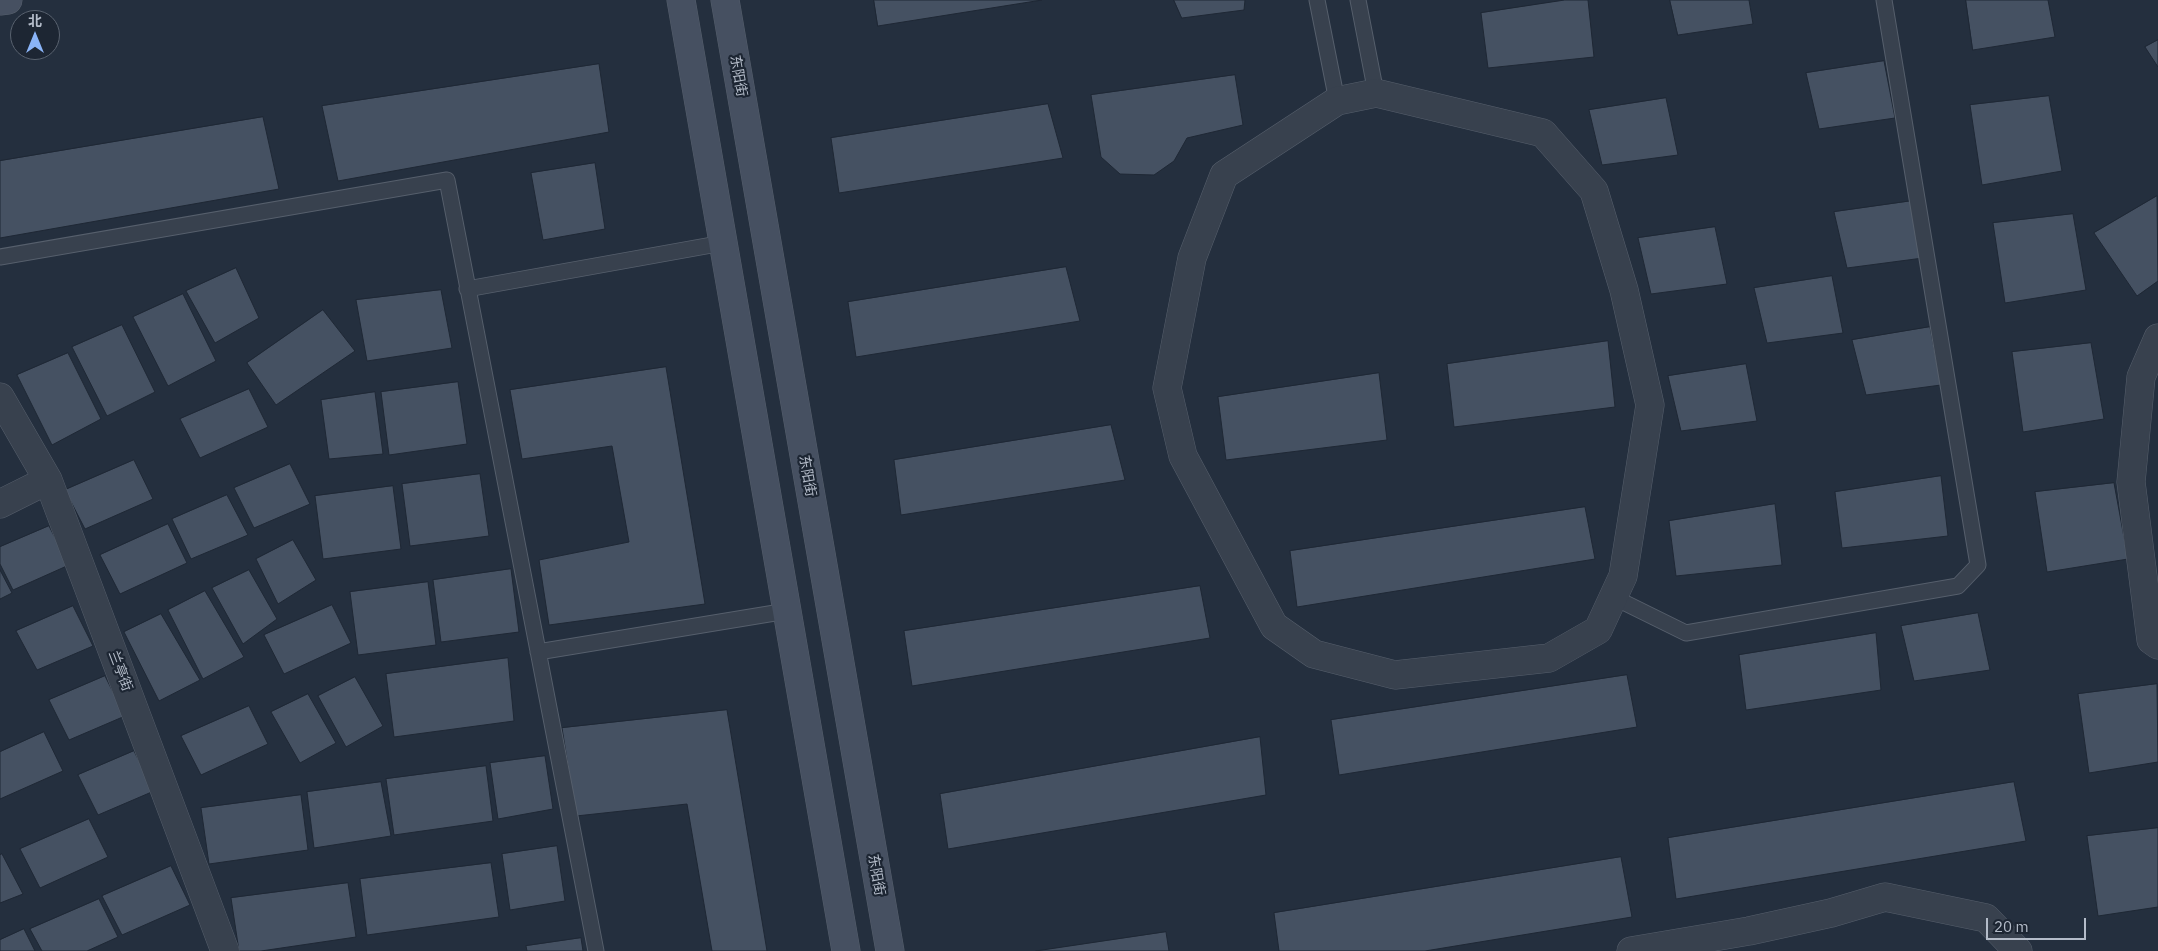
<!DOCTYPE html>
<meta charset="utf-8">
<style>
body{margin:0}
#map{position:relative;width:2158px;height:951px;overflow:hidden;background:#242f3e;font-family:"IBM Plex Sans","Noto Sans SC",sans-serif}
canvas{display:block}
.north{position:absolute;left:10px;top:10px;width:50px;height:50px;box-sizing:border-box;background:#1d2633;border:1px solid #59626f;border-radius:50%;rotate:0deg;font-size:14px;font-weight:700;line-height:20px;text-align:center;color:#b4bcc9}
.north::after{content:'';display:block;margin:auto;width:18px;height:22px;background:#8ab4f8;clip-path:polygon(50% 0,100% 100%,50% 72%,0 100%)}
.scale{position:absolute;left:1986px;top:918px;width:100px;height:22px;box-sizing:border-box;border:2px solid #b4bcc9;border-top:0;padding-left:6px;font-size:15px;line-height:18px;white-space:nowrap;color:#b4bcc9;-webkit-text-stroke:4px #1d2633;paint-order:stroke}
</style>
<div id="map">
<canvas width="2158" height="951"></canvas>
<div class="north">北</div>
<div class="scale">20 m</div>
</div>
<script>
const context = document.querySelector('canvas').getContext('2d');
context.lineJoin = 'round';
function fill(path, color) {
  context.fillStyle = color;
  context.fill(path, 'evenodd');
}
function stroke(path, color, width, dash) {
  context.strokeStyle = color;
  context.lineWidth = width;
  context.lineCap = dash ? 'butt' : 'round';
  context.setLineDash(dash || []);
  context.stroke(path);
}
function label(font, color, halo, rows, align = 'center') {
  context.font = font + ' "IBM Plex Sans","Noto Sans SC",sans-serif';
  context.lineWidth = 4.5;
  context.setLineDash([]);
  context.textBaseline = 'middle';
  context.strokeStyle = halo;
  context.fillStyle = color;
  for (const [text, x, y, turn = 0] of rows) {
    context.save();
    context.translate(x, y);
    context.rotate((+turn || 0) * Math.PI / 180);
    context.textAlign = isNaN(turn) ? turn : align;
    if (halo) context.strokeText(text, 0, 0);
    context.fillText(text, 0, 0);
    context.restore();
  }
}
const building = new Path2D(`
 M874,0H1042L878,26Z
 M1174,0H1245L1244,10L1182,18Z
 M1565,0H1588L1594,57L1488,68L1481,13Z
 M1670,0H1749L1753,24L1678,35Z
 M1966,0H2048L2055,37L1973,50Z
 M2158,40V67L2145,47Z
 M1884,61L1895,118L1819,129L1806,73Z
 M599,64L609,132L338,181L322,106Z
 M1235,75L1243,125L1187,138L1174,161L1154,175L1120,174L1101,157L1091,95Z
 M2049,96L2062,171L1982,185L1970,105Z
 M1666,98L1678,155L1602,165L1589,110Z
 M1048,104L1063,158L839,193L831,138Z
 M263,117L279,189L0,238V161Z
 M595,163L605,229L543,240L531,173Z
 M2157,196L2158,281L2137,296L2094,233Z
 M1912,201L1923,258L1847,268L1834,212Z
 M2073,214L2086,290L2005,303L1993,223Z
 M1715,227L1727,284L1651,294L1638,238Z
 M1066,267L1080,321L856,357L848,302Z
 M236,268L259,318L215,343L186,291Z
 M1832,276L1843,333L1767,343L1754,288Z
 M441,290L452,348L367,361L356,300Z
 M183,294L216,361L168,386L133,317Z
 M323,310L355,351L276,405L247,363Z
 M122,325L155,392L107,416L72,347Z
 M1930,327L1941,385L1866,395L1852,340Z
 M1608,341L1615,407L1454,427L1447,364Z
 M2091,343L2104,419L2023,432L2012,352Z
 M68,353L101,419L52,445L17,375Z
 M1746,364L1757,421L1681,431L1668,376Z
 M666,367L705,604L549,625L539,560L629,542L612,446L522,459L510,390Z
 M1379,373L1387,440L1226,460L1218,397Z
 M458,382L467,444L389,455L381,392Z
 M249,389L268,427L200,458L180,419Z
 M375,392L383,454L329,459L321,400Z
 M1111,425L1125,480L901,515L894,460Z
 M134,460L153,499L85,529L65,490Z
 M290,464L310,504L254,528L234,488Z
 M480,474L489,536L410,546L402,484Z
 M1941,476L1948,536L1842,548L1835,492Z
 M2114,483L2128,559L2047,572L2035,492Z
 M393,486L401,549L323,559L315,496Z
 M227,495L248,535L191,559L172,519Z
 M1775,504L1782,565L1676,576L1669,521Z
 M1585,507L1595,559L1297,607L1290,551Z
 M168,524L187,563L120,594L100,555Z
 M49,526L69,565L13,590L0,564V547Z
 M293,540L316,580L278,604L256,559Z
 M511,569L519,632L441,642L433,580Z
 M0,570L12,593L0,599Z
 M249,570L277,619L243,644L212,588Z
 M428,582L436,645L358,655L350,592Z
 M1200,586L1210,638L912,686L904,631Z
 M205,591L244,657L203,679L168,610Z
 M332,605L351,643L284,674L264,635Z
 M73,606L93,646L37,670L16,631Z
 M1978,613L1990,670L1914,681L1901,626Z
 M161,614L200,680L159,701L124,632Z
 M1876,633L1881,690L1746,710L1739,655Z
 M508,658L514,721L394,737L386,674Z
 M1627,675L1637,727L1339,775L1331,720Z
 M105,676L125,716L69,740L49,700Z
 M355,677L383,726L346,747L318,696Z
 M2157,684L2158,762L2089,773L2078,694Z
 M308,694L336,743L300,763L271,712Z
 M249,706L268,744L201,775L181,736Z
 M727,710L767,951H712L687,804L576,816L562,728Z
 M44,732L63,771L0,799V752Z
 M1260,737L1266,795L948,849L940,794Z
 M134,751L154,791L98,815L78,775Z
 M545,756L553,809L498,819L490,763Z
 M486,766L493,821L394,835L386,779Z
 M381,782L391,836L314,848L307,792Z
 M2014,782L2026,841L1676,899L1668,838Z
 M301,795L308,850L209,864L201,808Z
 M89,819L108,857L40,888L20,849Z
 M2158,828V907L2098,916L2087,836Z
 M557,846L565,901L510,910L502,854Z
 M2,854L23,894L0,903V855Z
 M1621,857L1632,917L1425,951H1279L1274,913Z
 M491,863L499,917L367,935L360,879Z
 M171,866L190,905L122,935L102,896Z
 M348,883L356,937L261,951H239L231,898Z
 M99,899L118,937L87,951H42L30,929Z
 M24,929L35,951H0V940Z
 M1166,932L1169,951H1036Z
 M581,938L583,951H527L526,946Z`);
const lane = new Path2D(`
 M1317,0L1337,101
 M1358,0L1376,93
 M0,257L447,180L596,951
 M467,289L723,243
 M1613,597L1686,633L1958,586L1978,565L1884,0
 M538,652L787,611`);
const street = new Path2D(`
 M1376,93L1543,133L1594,191L1624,290L1650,405L1623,576L1598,630L1549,658L1395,675L1314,654L1274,626L1183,456L1167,388L1192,258L1224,175L1337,101Z
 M2158,338L2141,377L2131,482L2151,640L2158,645
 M0,397L48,480L225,951
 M0,504L48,480
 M1631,951L1749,931L1831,913L1885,897L1986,918L2018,951`);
const secondary = new Path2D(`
 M681,0L846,951
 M725,0L890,951
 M0,1L8,0`);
const streetNames = [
 ["东阳街",738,76,80],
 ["东阳街",807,476,80],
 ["兰亭街",120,671,69],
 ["东阳街",876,875,80]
];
fill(building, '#455162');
stroke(building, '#1f2835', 1);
stroke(lane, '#565f6c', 17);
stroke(street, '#565f6c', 29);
stroke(secondary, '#565f6c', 29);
stroke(lane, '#38414e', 15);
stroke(street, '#38414e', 28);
stroke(secondary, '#465061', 28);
label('14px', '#b4bcc9', '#1d2633', streetNames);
</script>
